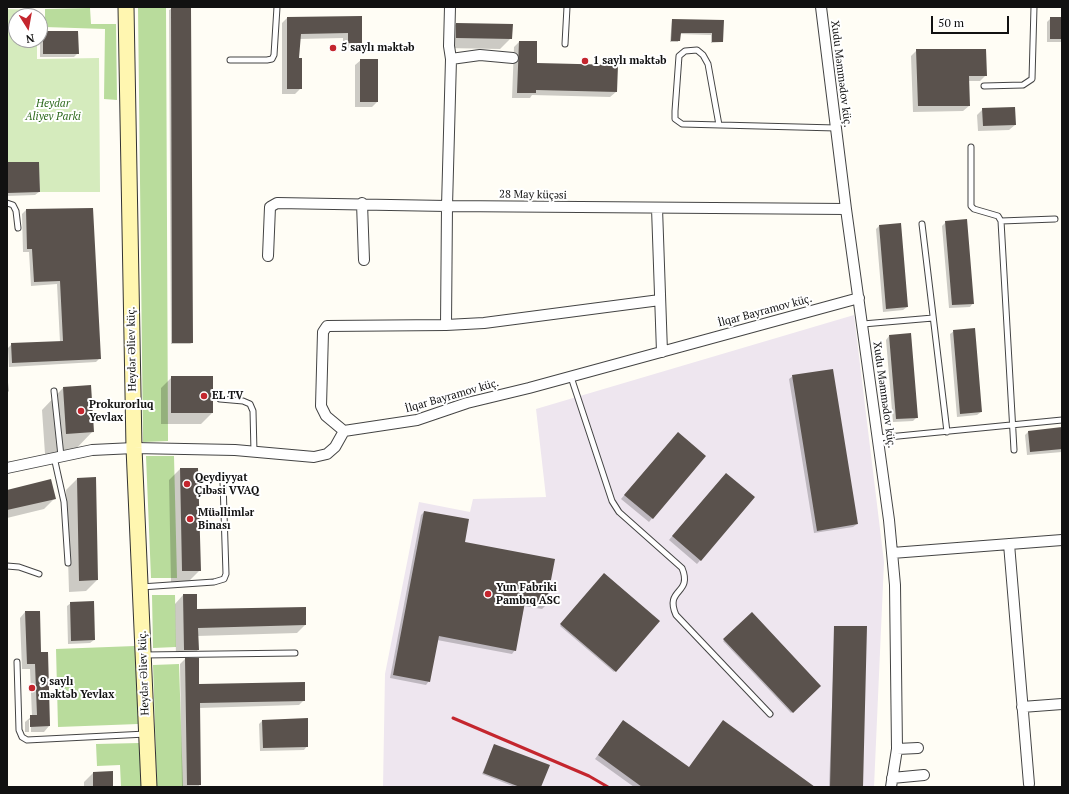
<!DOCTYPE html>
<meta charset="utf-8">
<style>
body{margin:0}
#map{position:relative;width:1069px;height:794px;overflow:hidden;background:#fffdf5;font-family:"PT Serif",serif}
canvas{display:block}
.frame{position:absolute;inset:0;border:8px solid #111;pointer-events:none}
.north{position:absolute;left:8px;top:8px;width:40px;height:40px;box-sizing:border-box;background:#fff;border:1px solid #a0a0a0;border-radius:50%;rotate:169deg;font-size:11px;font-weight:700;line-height:16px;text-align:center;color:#111}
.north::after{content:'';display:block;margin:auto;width:14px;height:18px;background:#c4262e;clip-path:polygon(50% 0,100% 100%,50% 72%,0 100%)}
.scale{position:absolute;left:931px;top:16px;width:78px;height:18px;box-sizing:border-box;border:2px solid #111;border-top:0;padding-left:5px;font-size:12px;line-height:14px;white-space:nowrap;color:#111;-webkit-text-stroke:3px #fff;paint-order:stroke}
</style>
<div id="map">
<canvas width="1069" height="794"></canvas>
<div class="frame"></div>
<div class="north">N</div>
<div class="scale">50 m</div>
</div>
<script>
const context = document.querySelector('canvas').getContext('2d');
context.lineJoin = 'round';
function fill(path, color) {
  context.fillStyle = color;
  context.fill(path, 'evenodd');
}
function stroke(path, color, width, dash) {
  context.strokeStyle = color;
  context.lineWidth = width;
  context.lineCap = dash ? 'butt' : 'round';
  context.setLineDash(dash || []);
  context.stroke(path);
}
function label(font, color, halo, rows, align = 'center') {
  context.font = font + ' "PT Serif",serif';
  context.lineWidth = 4;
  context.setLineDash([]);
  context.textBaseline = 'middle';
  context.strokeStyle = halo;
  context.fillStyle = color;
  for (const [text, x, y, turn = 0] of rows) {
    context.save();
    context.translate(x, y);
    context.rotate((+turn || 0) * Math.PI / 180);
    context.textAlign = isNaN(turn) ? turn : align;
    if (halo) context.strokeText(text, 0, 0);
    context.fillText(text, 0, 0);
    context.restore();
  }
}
const industrial = new Path2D(`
 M854,315L884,562L874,787H383L385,674L419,502L470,512L473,499L546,497L536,409Z`);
const green = new Path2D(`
 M7,9L37,10V16H16V40H37V59L99,58L100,192H40L39,162H7Z`);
const forest = new Path2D(`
 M138,7H166L168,441L143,442Z
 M90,8L91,24H116L117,100L104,99L105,29L45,27V9Z
 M146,456H174L177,578H151Z
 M152,595H175L176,647L153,648Z
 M135,646L138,724L58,727L56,649Z
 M179,664L183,787H157L153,665Z
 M140,743L141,787H121L120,765L97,766L96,744Z`);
const shadow = new Path2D(`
 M171,9H190L192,343L190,344H171L169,10Z
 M361,17V43L356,48H343V38L300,39L298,59L301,88L295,94H282V23L287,18Z
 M1051,18H1062V42H1047V22Z
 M672,20L723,21L722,42L711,43V35L680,34L678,42H670Z
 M456,24L511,38L500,49L445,48V35Z
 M43,32L78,53L74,57H40V36Z
 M519,42L536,64L616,92L610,97L532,95L530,98H512L514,47Z
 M917,50L986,75L980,81H968L969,106L963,111L913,112L911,56Z
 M361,60H377V102L372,107H355V65Z
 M983,109L1015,125L1009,130L978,131L977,115Z
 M7,163L39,192L35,195L7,196Z
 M92,209L100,358L96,362L9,367L8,348L12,344L60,342L57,284L31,286L29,252H23L22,214L26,210Z
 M946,222L973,303L970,307L949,308L942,226Z
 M879,226L907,307L903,310L883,312L876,229Z
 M954,331L981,412L977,415L957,417L950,334Z
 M889,336L917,417L913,421L893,422L886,340Z
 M7,374L9,391L7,393Z
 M793,376L857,524L853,527L814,533L789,379Z
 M172,377L212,413L201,424H161V388Z
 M63,388L93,431L72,453L45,454L42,410Z
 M1062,428V452L1027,455L1025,435L1028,432Z
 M675,437L705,456L649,522L621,499Z
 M180,469L200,570L189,581L171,582L169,480Z
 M723,477L754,498L697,564L669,540Z
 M77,479L97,580L86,591L69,592L66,490Z
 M7,491L55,498L44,509L7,518Z
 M424,512L545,606L542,609L524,606L515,650L512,654L437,640L429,681L426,685L390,678L421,515Z
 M605,574L658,621L614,672L560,626Z
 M183,595L196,610L305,608V625L297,633L197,636L198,650L188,659L198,685L304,700L299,705L199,708L200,784L198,787H182L180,664L186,658H176L175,604Z
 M71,603L94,640L90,643L68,644L67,606Z
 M25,612L40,653H47L49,726L44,732H31V720H29V732H25V722L32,716L30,669H22L20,618Z
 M752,613L820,686L791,713L723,641Z
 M835,627L862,787H829Z
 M262,721L307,746L304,750L260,751L259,724Z
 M620,725L688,768L813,787H634L595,759Z
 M494,745L540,787H515L482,774Z
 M93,773L112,787H84V782Z`);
const building = new Path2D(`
 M171,8H191L193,343H172Z
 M362,16V43H348V33L301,34L299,58H302V89H287V17Z
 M1050,17H1062V39H1050Z
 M672,19L724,20L723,42H712V33H681L680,41H671Z
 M456,23L513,24L512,39L456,38Z
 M43,31H78L79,54H43Z
 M519,41H537V63L618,65L617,92L536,90V93H517Z
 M916,49H986L987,76H969L970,106H918Z
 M360,59H378V102H360Z
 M1015,107L1016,125L983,126L982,108Z
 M7,162H39L40,192L7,193Z
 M93,208L101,359L12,363L11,343L63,341L60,281L34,282L32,249H27L26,209Z
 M967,219L974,304L952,305L945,221Z
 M901,223L908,307L886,309L879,225Z
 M975,328L982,412L960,414L953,330Z
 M911,333L918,418L896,419L889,335Z
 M833,369L858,524L817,531L792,375Z
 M171,376H213V413H171Z
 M91,385L94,432L66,434L63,387Z
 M1062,427V449L1030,452L1028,431Z
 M678,432L706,456L653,519L624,495Z
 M180,468H198L201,571H182Z
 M726,473L755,497L701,561L672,536Z
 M96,477L98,580L79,581L77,478Z
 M51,479L56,499L7,510V490Z
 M424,511L469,519L465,542L555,559L546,606L525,602L516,651L439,636L430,682L393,675Z
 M604,573L660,621L616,672L560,624Z
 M183,594H197V609L306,607V625L198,628L199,650H184Z
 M94,601L95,640L71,641L70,602Z
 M25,611H40L41,652H48L50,726L30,727V715H37L35,664H27Z
 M752,612L821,686L793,713L723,639Z
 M834,626H867L863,787H830Z
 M185,658H199V684L305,682V701L200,703L201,785H187Z
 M308,718V747L263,748L262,720Z
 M623,720L689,767L723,720L815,787H642L598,755Z
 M494,744L550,765L541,787H520L483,773Z
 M113,771V787H93V772Z`);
const lane = new Path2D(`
 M565,44L567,7
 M230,60H267L272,59L274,55L277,7
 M984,86L1023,85L1032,79L1034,7
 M719,125L708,64L703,55L697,50L685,51L679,56L675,111V119L682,124L836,128
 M971,147V206L974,209L998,216L1001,221L1014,450
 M7,203L13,205L16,211L18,228
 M1001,221L1055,219
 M922,224L947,432
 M863,324L933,318
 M571,377L612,501L619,512L682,568C693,595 664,588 676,615L770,714
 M54,391L61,456
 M220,399L243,401L250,404L253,411L254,452
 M878,438L1062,420
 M54,457L64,502L68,563
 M7,566L19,567L39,574
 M141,587L214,582L224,579L226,574L223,482
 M144,655L295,653
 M17,662L19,730L22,737L27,740L146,734`);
const street = new Path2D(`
 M450,7L449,46L451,59
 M821,7L846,209L889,520L895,585L897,749L891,787
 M362,203L364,260
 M657,208L662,352
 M268,256L270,207L277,203L447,206L846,209
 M446,325L447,206L451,59L480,55L513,58
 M344,431L326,416L321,406L323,332L327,326L446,325L484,323L660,300
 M7,468L92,450L134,448L235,450L314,457L327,454L335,447L344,431L417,420L467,403L529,388L859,298
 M1009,544L1029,784
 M892,553L1062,540
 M1022,707L1062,704
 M897,749L918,748
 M892,778L924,775`);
const secondary = new Path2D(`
 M126,7L134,448L149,787`);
const rail = new Path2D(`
 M453,718L589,776L608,787`);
const markers = [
 [333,48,4,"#c4262e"],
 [585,61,4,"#c4262e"],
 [204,396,4,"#c4262e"],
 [81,411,4,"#c4262e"],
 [187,484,4,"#c4262e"],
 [190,519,4,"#c4262e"],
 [488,594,4,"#c4262e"],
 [32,688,4,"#c4262e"]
];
const poiNames = [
 ["5 saylı məktəb",341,48],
 ["1 saylı məktəb",593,61],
 ["EL TV",212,396],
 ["Prokurorluq",89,405],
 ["Yevlax",89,418],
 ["Qeydiyyat",195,478],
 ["Çıbəsi VVAQ",195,491],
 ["Müəllimlər",198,513],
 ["Binası",198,526],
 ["Yun Fabriki",496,588],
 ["Pambıq ASC",496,601],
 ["9 saylı",40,682],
 ["məktəb Yevlax",40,695]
];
const streetNames = [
 ["Xudu Məmmədov küç.",841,74,83],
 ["28 May küçəsi",533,195,1],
 ["İlqar Bayramov küç.",765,311,-15],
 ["Heydər Əliev küç.",132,349,-91],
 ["Xudu Məmmədov küç.",884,395,82],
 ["İlqar Bayramov küç.",452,396,-16],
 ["Heydər Əliev küç.",144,673,-92]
];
const parkNames = [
 ["Heydar",53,104],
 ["Aliyev Parki",53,117]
];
fill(industrial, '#eee6ef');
fill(green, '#d5ebbd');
fill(forest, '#b9dc9c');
fill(shadow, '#0003');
fill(building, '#5a524d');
stroke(lane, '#444', 7);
stroke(street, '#444', 12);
stroke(secondary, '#333', 17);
stroke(lane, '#fff', 5);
stroke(street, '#fff', 10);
stroke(secondary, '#fff6b0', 15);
stroke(rail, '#c4262e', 3);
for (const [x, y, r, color] of markers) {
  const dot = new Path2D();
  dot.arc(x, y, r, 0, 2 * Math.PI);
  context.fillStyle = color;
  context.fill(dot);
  stroke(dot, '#fff', 1.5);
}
label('bold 11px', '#111', '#fff', poiNames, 'left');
label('11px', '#111', '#fff', streetNames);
label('italic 11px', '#2f6b1f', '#fff', parkNames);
</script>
